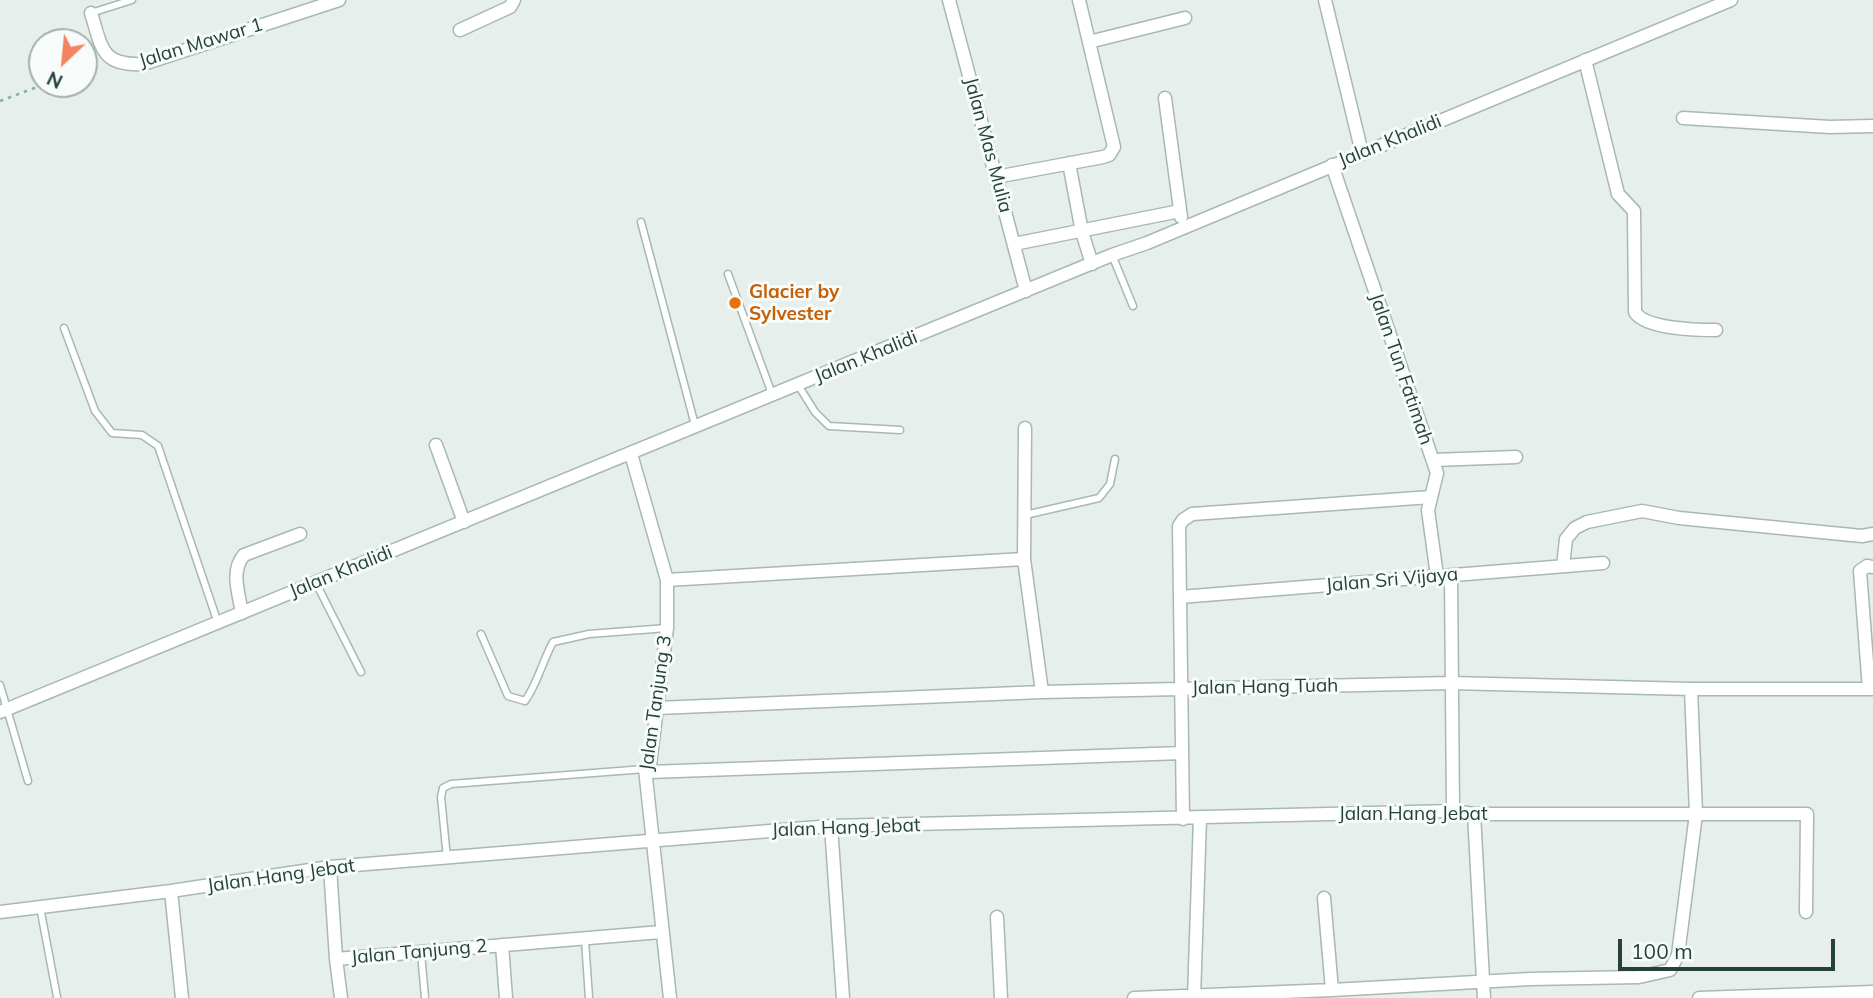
<!DOCTYPE html>
<style>
body{margin:0}
#map{position:relative;width:1873px;height:998px;overflow:hidden;background:#e6efeb;font-family:Mulish,sans-serif}
canvas{display:block}
.north{position:absolute;left:28px;top:28px;width:70px;height:70px;box-sizing:border-box;background:#f7fbf9;border:2px solid #a3b1ad;border-radius:50%;rotate:206deg;font-size:19px;font-weight:700;line-height:28px;text-align:center;color:#24423a}
.north::after{content:'';display:block;margin:auto;width:24px;height:32px;background:#f4845f;clip-path:polygon(50% 0,100% 100%,50% 72%,0 100%)}
.scale{position:absolute;left:1618px;top:939px;width:217px;height:32px;box-sizing:border-box;border:4px solid #24423a;border-top:0;padding-left:9px;font-size:21px;line-height:24px;white-space:nowrap;color:#24423a;-webkit-text-stroke:5px #f7fbf9;paint-order:stroke}
</style>
<div id="map">
<canvas width="1873" height="998"></canvas>
<div class="north">N</div>
<div class="scale">100 m</div>
</div>
<script>
const context = document.querySelector('canvas').getContext('2d');
context.lineJoin = 'round';
function stroke(path, color, width, dash) {
  context.strokeStyle = color;
  context.lineWidth = width;
  context.lineCap = dash ? 'butt' : 'round';
  context.setLineDash(dash || []);
  context.stroke(path);
}
function label(font, color, halo, rows, align = 'center') {
  context.font = font + ' Mulish,sans-serif';
  context.lineWidth = 6;
  context.setLineDash([]);
  context.textBaseline = 'middle';
  context.strokeStyle = halo;
  context.fillStyle = color;
  for (const [text, x, y, turn = 0] of rows) {
    context.save();
    context.translate(x, y);
    context.rotate((+turn || 0) * Math.PI / 180);
    context.textAlign = isNaN(turn) ? turn : align;
    if (halo) context.strokeText(text, 0, 0);
    context.fillText(text, 0, 0);
    context.restore();
  }
}
const path = new Path2D(`
 M84,70L98,64
 M0,101L45,84`);
const lane = new Path2D(`
 M91,13L132,0
 M641,222L695,425
 M1112,255L1133,306
 M728,274L772,394
 M64,328L95,411L112,433L142,435L158,446L218,623
 M798,385L815,412L829,426L900,430
 M1025,515L1099,498L1110,484L1115,459
 M316,583L361,672
 M481,634L508,696L525,701C538,683 542,662 553,642L589,634L667,628
 M0,685L28,781
 M447,858L441,797L443,788L451,784L645,769
 M40,907L57,997
 M585,940L589,998
 M421,953L425,998`);
const street = new Path2D(`
 M949,0L1026,291
 M1325,0L1362,153
 M91,13C102,48 101,66 143,64L339,0
 M460,30L510,7L514,0
 M1089,42L1185,18
 M1585,60L1618,194L1634,211L1635,312C1645,329 1697,330 1716,330
 M1165,98L1181,217
 M1683,118L1830,127L1873,126
 M1069,163L1082,232L1092,264
 M1332,165L1437,473L1428,510L1437,576
 M996,177L1103,157L1109,155L1114,147L1079,0
 M1014,244L1180,211
 M1025,428L1024,559L1042,692
 M436,445L464,522
 M631,454L667,580V628L649,772L645,769L670,998
 M1433,460L1516,457
 M1563,566L1566,539L1575,528L1587,522L1642,511L1679,518L1862,536L1873,534
 M1451,575L1453,811
 M667,580L1024,559
 M1180,597L1603,563
 M242,613C239,594 230,571 244,555L300,534
 M1869,689L1860,571L1867,566L1873,567
 M657,708L1042,692L1451,683L1691,689H1873
 M0,712L1112,255L1147,243L1731,0
 M649,772L1182,753
 M1474,814L1484,998
 M1183,819L1179,526L1183,520L1192,514L1431,497
 M831,826L843,998
 M330,867L336,959L341,998
 M171,891L182,998
 M1324,898L1332,990
 M0,912L171,891L330,867L831,826L1453,811L1474,814H1807L1806,912
 M997,917L1001,998
 M502,945L506,998
 M336,959L661,932
 M1134,998L1332,990L1530,979L1639,977L1670,970L1678,955L1696,814L1691,689
 M1194,998L1200,818
 M1699,998L1873,992`);
const markers = [
 [735,303,7,"#e8710a"]
];
const streetNames = [
 ["Jalan Mawar 1",201,43,-17],
 ["Jalan Khalidi",1390,141,-22],
 ["Jalan Mas Mulia",988,145,75],
 ["Jalan Khalidi",866,357,-22],
 ["Jalan Tun Fatimah",1401,369,71],
 ["Jalan Khalidi",341,572,-22],
 ["Jalan Sri Vijaya",1392,580,-5],
 ["Jalan Hang Tuah",1265,687,-1],
 ["Jalan Tanjung 3",656,703,-82],
 ["Jalan Hang Jebat",1413,814],
 ["Jalan Hang Jebat",846,828,-2],
 ["Jalan Hang Jebat",281,876,-8],
 ["Jalan Tanjung 2",419,952,-5]
];
const foodNames = [
 ["Glacier by",749,292],
 ["Sylvester",749,314]
];
stroke(lane, '#a8b8b2', 9);
stroke(street, '#a8b8b2', 15);
stroke(path, '#86b3a5', 2.5, [3.5, 5]);
stroke(lane, '#fff', 6);
stroke(street, '#fff', 12);
for (const [x, y, r, color] of markers) {
  const dot = new Path2D();
  dot.arc(x, y, r, 0, 2 * Math.PI);
  context.fillStyle = color;
  context.fill(dot);
  stroke(dot, '#f7fbf9', 2.5);
}
label('19px', '#24423a', '#f7fbf9', streetNames);
label('bold 19px', '#c56008', '#f7fbf9', foodNames, 'left');
</script>
